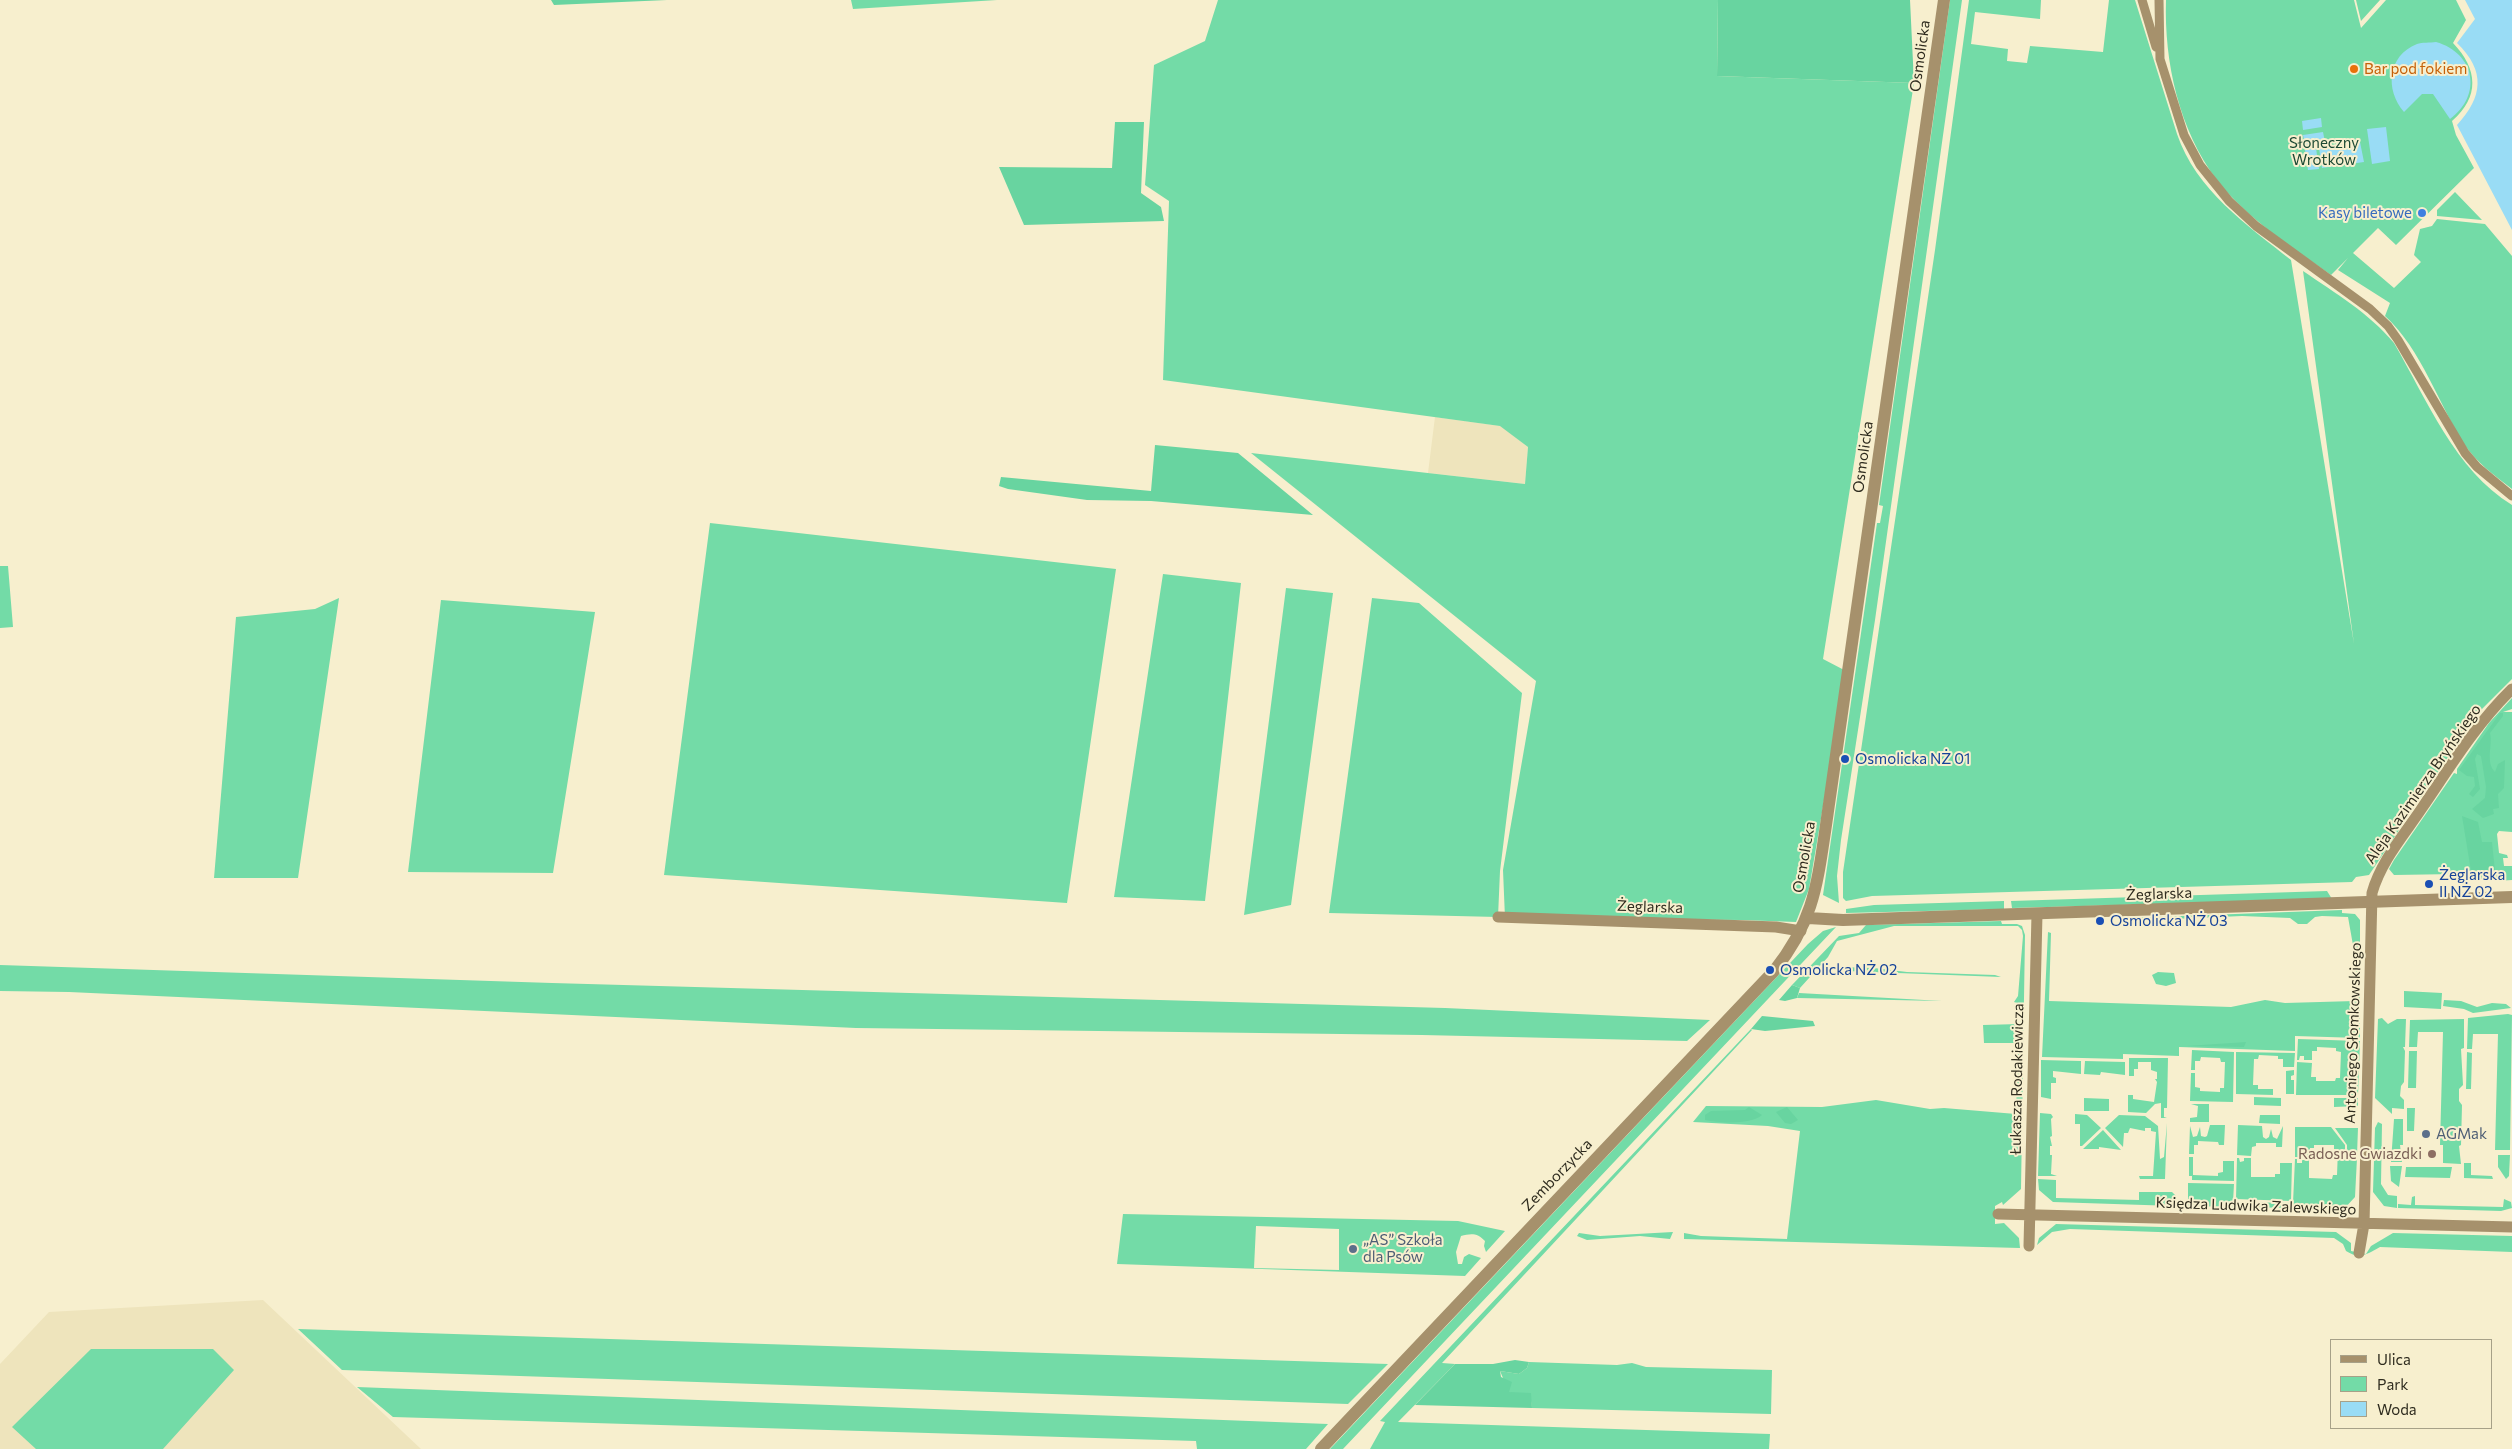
<!DOCTYPE html>
<meta charset="utf-8">
<style>
body{margin:0}
#map{position:relative;width:2512px;height:1449px;overflow:hidden;background:#f7efce;font-family:Commissioner,sans-serif}
canvas{display:block}
.legend{position:absolute;left:2330px;top:1339px;width:162px;height:90px;box-sizing:border-box;background:#f7efce;border:1px solid #a7a188;margin:0;padding:6px 9px;list-style:none;font-size:15px;color:#2f2c1f}
.legend li{display:flex;align-items:center;gap:10px;height:25px}
.legend b{width:25px;border:1px solid #a7a188}
</style>
<div id="map">
<canvas width="2512" height="1449"></canvas>
<ul class="legend">
<li><b style="height:6px;background:#a6916c"></b>Ulica</li>
<li><b style="height:14px;background:#73dba7"></b>Park</li>
<li><b style="height:14px;background:#99dcf5"></b>Woda</li>
</ul>
</div>
<script>
const context = document.querySelector('canvas').getContext('2d');
context.lineJoin = 'round';
function fill(path, color) {
  context.fillStyle = color;
  context.fill(path, 'evenodd');
}
function stroke(path, color, width, dash) {
  context.strokeStyle = color;
  context.lineWidth = width;
  context.lineCap = dash ? 'butt' : 'round';
  context.setLineDash(dash || []);
  context.stroke(path);
}
function label(font, color, halo, rows, align = 'center') {
  context.font = font + ' Commissioner,sans-serif';
  context.lineWidth = 4;
  context.setLineDash([]);
  context.textBaseline = 'middle';
  context.strokeStyle = halo;
  context.fillStyle = color;
  for (const [text, x, y, turn = 0] of rows) {
    context.save();
    context.translate(x, y);
    context.rotate((+turn || 0) * Math.PI / 180);
    context.textAlign = isNaN(turn) ? turn : align;
    if (halo) context.strokeText(text, 0, 0);
    context.fillText(text, 0, 0);
    context.restore();
  }
}
const built = new Path2D(`
 M1435,417L1501,426L1528,447L1525,484L1428,473Z
 M263,1300L421,1449H0V1364L49,1312Z`);
const green = new Path2D(`
 M851,0H997L853,9Z
 M1218,0H1718L1717,76L1914,83L1823,659L1846,671L1809,889L1796,922L1741,920L1505,918L1503,870L1536,681L1251,453L1525,484L1528,447L1500,426L1163,380L1169,201L1145,185L1154,65L1205,41Z
 M1950,0H1962L1875,620L1841,840L1837,876L1839,903L1823,895L1877,523H1880L1883,506L1879,505Z
 M1969,0H2041L2040,19L1975,12L1971,44L2008,49L2007,61L2027,63L2030,46L2103,52L2109,0H2135L2177,134C2196,190 2247,225 2291,260L2354,644L2303,271C2335,293 2369,313 2394,343C2427,400 2455,470 2512,505V679L2476,715L2369,875L2356,877L2352,882L1872,896L1846,901L1843,898V872L1935,250Z
 M2166,0H2354L2361,28L2386,0H2456L2466,20L2453,43C2478,69 2480,97 2452,121L2456,135L2474,168L2396,245L2378,228L2353,253L2394,288L2421,262L2414,255L2420,229L2432,226L2437,219L2485,224L2512,256V489C2495,476 2476,462 2464,444C2438,403 2422,350 2385,316L2390,303L2338,270L2348,258L2331,275C2292,247 2247,219 2217,180C2179,130 2164,62 2166,0Z
 M2356,0H2380L2361,21Z
 M2455,192L2482,220L2437,216V210Z
 M710,523L1116,569L1067,903L664,875Z
 M0,566H8L13,627L0,628Z
 M1163,574L1241,583L1205,901L1114,897Z
 M1286,588L1333,593L1291,905L1244,915Z
 M339,598L298,878H214L236,617L315,609Z
 M1372,598L1419,603L1522,693L1500,871L1498,917L1329,913Z
 M441,600L595,612L553,873L408,872Z
 M2512,698V709L2503,712H2512V832L2499,831L2497,834L2499,853L2507,855L2508,858H2503L2504,866H2512V880L2496,881L2456,874L2394,875L2389,869L2394,860L2454,773L2457,774V769L2489,723Z
 M2327,891L2332,899L2012,908L2011,901Z
 M2004,901V909L1846,913V909L1874,905Z
 M2342,910V913L2355,914L2360,920V1038L2295,1036V1051L2179,1047V1056L2123,1054V1059L2042,1057L2048,932L2051,933L2049,1001L2231,1007L2265,1000L2285,1003L2355,1001L2356,962L2348,917L2322,916L2315,917L2307,924H2298L2290,918L2242,916L2128,921V918Z
 M2001,921L2002,924H2017L2022,926L2025,935L2021,1189L2003,1205L2002,1202L1995,1206V1224L2004,1223L2019,1238L2020,1248L1684,1239V1233L1701,1236L1787,1239L1800,1131L1768,1126L1693,1122L1706,1106L1822,1107L1876,1100L1930,1109L1944,1108L2016,1114L2018,1043H1984L1983,1025L2020,1024L2021,1004L2014,1002L2018,996L2023,936L2022,930L2018,926H1894L1837,941L1828,957L1800,988L1792,985L1839,936L1859,933L1866,925Z
 M1836,927L1343,1449H1330L1808,944L1823,931Z
 M0,965L552,983L1445,1008L1710,1020L1687,1041L1422,1035L856,1028L69,992L0,991Z
 M1840,967L1874,968L1907,972L1995,975L2001,977L1846,971Z
 M2158,972L2174,973L2176,983L2166,986L2156,984L2152,975Z
 M2404,991L2442,993L2441,1009L2404,1007Z
 M1799,993L1942,1001L1797,998Z
 M2444,1000L2461,1001L2477,1007L2492,1003L2506,1004L2511,1008L2473,1013L2464,1009L2443,1006Z
 M2508,1014L2512,1015L2510,1150H2495L2498,1034H2473L2472,1049H2467L2468,1018Z
 M2382,1018L2388,1024L2397,1019H2406L2405,1047H2403L2405,1051L2404,1082L2401,1086L2400,1096L2404,1100V1109L2392,1108V1114L2375,1098L2378,1019Z
 M2464,1019V1048L2461,1049L2463,1085L2459,1089V1101L2462,1105L2461,1145L2459,1146L2461,1164L2443,1163V1145H2440L2443,1032H2418L2417,1047H2409L2410,1020Z
 M1751,1029L1752,1030L1442,1363L1455,1364L1398,1422L1770,1434L1769,1449H1370L1385,1422L1380,1421Z
 M2298,1039L2360,1041L2358,1095H2296L2297,1062L2312,1063L2311,1077H2316V1081H2335L2336,1078H2340L2341,1052L2336,1051V1048L2317,1047V1051H2312V1060H2304V1056H2300L2299,1060H2297Z
 M2192,1050L2234,1052L2233,1102L2190,1101L2191,1073H2195V1087L2200,1088V1091L2220,1092V1088H2224L2225,1062H2221L2220,1058L2201,1057L2200,1061H2195V1070H2191Z
 M2409,1051H2417L2416,1088H2408Z
 M2236,1052L2295,1053L2294,1067H2283V1059H2278V1056L2259,1055L2258,1059H2254L2253,1085H2258V1089H2273V1095L2236,1094Z
 M2467,1052L2472,1053L2471,1089H2466Z
 M2129,1058H2168L2167,1108H2164V1117L2167,1118H2161V1103L2155,1104L2146,1113L2128,1112V1095H2133V1099L2154,1102L2157,1082L2155,1079H2157V1072L2151,1070V1062H2138V1069H2134V1076H2129Z
 M2041,1060L2081,1061V1074L2053,1071V1077L2056,1078V1083H2051V1099L2041,1097Z
 M2085,1061L2125,1062V1075L2101,1072L2100,1075L2084,1074Z
 M2294,1070V1075L2291,1076V1080H2294V1094H2286V1071Z
 M2254,1097L2281,1098V1106L2254,1105Z
 M2084,1098L2109,1099V1111H2084Z
 M2334,1098H2358V1106L2334,1107Z
 M2191,1104H2209V1122H2190V1118L2197,1117L2198,1106Z
 M2407,1108H2415L2414,1131H2407Z
 M2040,1113L2051,1114L2053,1117L2051,1119L2052,1136L2050,1137L2052,1146H2050V1155H2052L2051,1174L2057,1176H2038Z
 M2075,1114L2087,1115L2101,1128L2082,1146H2080V1124H2075Z
 M2119,1115L2145,1116L2158,1126L2160,1159L2164,1157L2167,1123L2165,1179H2140L2139,1176H2153L2156,1132L2151,1131V1128H2145V1131L2130,1128L2128,1133H2124L2123,1147L2105,1128Z
 M2260,1115H2280V1124L2259,1123Z
 M2394,1119H2403V1145H2400L2402,1162H2391Z
 M2378,1122L2382,1124L2381,1184L2388,1195L2397,1196V1208L2384,1206L2373,1192L2375,1128Z
 M2210,1125H2225L2224,1145H2219L2218,1142L2198,1141V1145H2194V1154H2189L2190,1126L2193,1137L2197,1136L2200,1127L2201,1136L2205,1137L2207,1136Z
 M2238,1125L2262,1126L2263,1137L2266,1139L2269,1137L2271,1129L2273,1137L2277,1139L2283,1126L2282,1147H2276V1143H2256V1146L2252,1147L2251,1156L2237,1155Z
 M2295,1127H2331L2345,1145V1157L2357,1158L2355,1197L2344,1209L2188,1206V1183L2234,1184L2233,1202L2293,1203L2295,1159H2297V1163H2302V1160H2309V1178L2332,1179L2333,1175H2337L2338,1149H2334V1145H2314V1148H2310L2309,1157H2295Z
 M2335,1128H2358L2357,1155H2347V1145Z
 M2103,1130L2121,1150L2099,1147V1149H2083Z
 M2498,1155H2510L2509,1176L2506,1179L2498,1167Z
 M2189,1157H2193V1175L2218,1176V1173L2223,1172V1161H2234V1181L2192,1180V1176H2189Z
 M2237,1158H2239L2240,1162L2244,1161V1158H2251V1177H2275V1174H2280V1163H2292L2291,1201L2236,1199Z
 M2464,1163H2471V1175L2492,1176L2493,1179L2464,1178Z
 M2390,1166H2402L2399,1187L2391,1181Z
 M2406,1167H2452L2450,1178L2405,1177Z
 M2038,1179L2056,1180V1198L2139,1200V1192H2172L2176,1196L2175,1206L2053,1202L2039,1190Z
 M2415,1196V1205L2503,1207L2504,1199L2511,1202L2512,1208L2501,1211L2398,1208V1204L2411,1205L2412,1197Z
 M1123,1214L1458,1221L1505,1231L1486,1252L1484,1246L1485,1241C1478,1233 1471,1233 1461,1236L1456,1252L1458,1264H1462L1464,1257L1469,1254L1481,1258L1465,1276L1117,1264ZM1256,1226L1339,1229V1270L1254,1268Z
 M2056,1224L2336,1232L2351,1243V1251L2366,1254L2371,1246L2393,1233L2512,1236V1252L2380,1247C2367,1254 2360,1260 2346,1251L2343,1244L2334,1238L2070,1229L2052,1232L2037,1245L2039,1238Z
 M1673,1232L1670,1239L1640,1236L1587,1240L1577,1236L1579,1233L1600,1236Z
 M298,1329L1388,1364L1348,1404L342,1370Z
 M91,1349H213L234,1370L163,1449H36L12,1427Z
 M1529,1362L1617,1365L1632,1363L1646,1367L1772,1370L1771,1414L1532,1408L1531,1401L1509,1392L1500,1371L1519,1374L1527,1368Z
 M357,1387L1328,1424L1306,1449H1197L1196,1441L393,1417Z`);
const forest = new Path2D(`
 M551,0H667L554,5Z
 M1718,0H1910L1914,83L1717,76Z
 M1115,122H1144L1141,193L1161,207L1164,221L1024,225L999,167L1112,168Z
 M1155,445L1238,453L1313,515L1151,501L1087,500L1008,489L999,486L1001,477L1151,491Z
 M2500,713H2503V716L2490,733C2493,745 2485,762 2495,772L2498,764L2505,760L2504,788L2498,794L2499,808L2493,809L2494,814L2483,818L2472,809L2485,798L2486,787L2481,756L2477,754L2475,759L2480,789L2473,797L2469,794L2475,786L2474,777L2467,776L2459,770Z
 M2462,816L2478,822L2482,842H2492L2496,881L2472,877Z
 M1792,985L1800,988L1797,998L1785,1001L1779,1000Z
 M1762,1016L1813,1021L1815,1026L1765,1031L1751,1029Z
 M2246,1042L2244,1047L2187,1046Z
 M1749,1107L1762,1115C1751,1125 1719,1123 1705,1120V1115L1711,1111L1745,1110Z
 M1787,1107L1798,1120L1791,1124L1785,1123L1776,1112Z
 M1515,1360L1529,1362L1527,1368L1519,1374L1500,1371L1501,1377L1512,1382L1509,1392L1531,1393L1532,1408L1415,1405L1455,1364H1493Z`);
const water = new Path2D(`
 M2465,0H2512V230L2457,125C2483,97 2486,71 2457,43L2475,19Z
 M2436,42C2475,53 2483,95 2450,119L2433,94H2422L2404,112C2385,90 2387,56 2417,44C2422,42 2430,43 2436,42Z
 M2321,118L2322,127L2303,130L2302,121Z
 M2386,127L2390,161L2372,164L2367,129Z
 M2323,132L2325,142L2305,145L2303,135Z
 M2360,142L2364,162L2322,168L2319,148Z
 M2316,148L2319,169L2308,170L2305,150Z`);
const pedestrian = new Path2D(`
 M2142,0L2156,47
 M2159,0L2160,59L2184,135L2200,165L2229,201L2256,226L2370,309L2388,326L2398,340L2465,453L2477,467L2512,496`);
const minor = new Path2D(`
 M1498,917L1776,927L1801,931
 M1998,1214L2512,1227
 M2029,1246L2037,914
 M2359,1253L2364,1224L2372,893C2381,861 2404,835 2422,808C2450,767 2476,724 2512,689`);
const tertiary = new Path2D(`
 M1808,918L1843,920L2512,897
 M1321,1449L1774,971C1814,921 1817,885 1826,825L1944,0`);
const markers = [
 [2354,69,5,"#e8710a"],
 [2422,213,5,"#3f7fe0"],
 [1845,759,5,"#1a4fb4"],
 [2429,884,5,"#1a4fb4"],
 [2100,921,5,"#1a4fb4"],
 [1770,970,5,"#1a4fb4"],
 [2426,1134,5,"#5c6f8a"],
 [2432,1154,5,"#8d6e63"],
 [1353,1249,5,"#5c6f8a"]
];
const streetNames = [
 ["Osmolicka",1920,56,-82],
 ["Osmolicka",1863,457,-82],
 ["Aleja Kazimierza Bryńskiego",2423,784,-55],
 ["Osmolicka",1804,857,-80],
 ["Żeglarska",2159,894,-2],
 ["Żeglarska",1650,907,2],
 ["Antoniego Słomkowskiego",2353,1033,-88],
 ["Łukasza Rodakiewicza",2017,1079,-89],
 ["Zemborzycka",1557,1175,-46],
 ["Księdza Ludwika Zalewskiego",2256,1206,2]
];
const foodNames = [
 ["Bar pod fokiem",2364,69]
];
const parkNames = [
 ["Słoneczny",2324,143],
 ["Wrotków",2324,160]
];
const shopNames = [
 ["Kasy biletowe",2412,213]
];
const transitNames = [
 ["Osmolicka NŻ 01",1855,759],
 ["Żeglarska",2439,875],
 ["II NŻ 02",2439,892],
 ["Osmolicka NŻ 03",2110,921],
 ["Osmolicka NŻ 02",1780,970]
];
const serviceNames = [
 ["AGMak",2436,1134],
 ["„AS” Szkoła",1363,1240],
 ["dla Psów",1363,1257]
];
const educationNames = [
 ["Radosne Gwiazdki",2422,1154]
];
fill(built, '#eee4bc');
fill(green, '#73dba7');
fill(forest, '#68d4a0');
fill(water, '#99dcf5');
stroke(pedestrian, '#a6916c', 9);
stroke(minor, '#a6916c', 11);
stroke(tertiary, '#a6916c', 12);
for (const [x, y, r, color] of markers) {
  const dot = new Path2D();
  dot.arc(x, y, r, 0, 2 * Math.PI);
  context.fillStyle = color;
  context.fill(dot);
  stroke(dot, '#f7efce', 2);
}
label('15px', '#2f2c1f', '#f7efce', streetNames);
label('15px', '#c56008', '#f7efce', foodNames, 'left');
label('15px', '#1c4934', '#f7efce', parkNames);
label('15px', '#366cbe', '#f7efce', shopNames, 'right');
label('15px', '#164399', '#f7efce', transitNames, 'left');
label('15px', '#4e5e75', '#f7efce', serviceNames, 'left');
label('15px', '#785e54', '#f7efce', educationNames, 'right');
</script>
